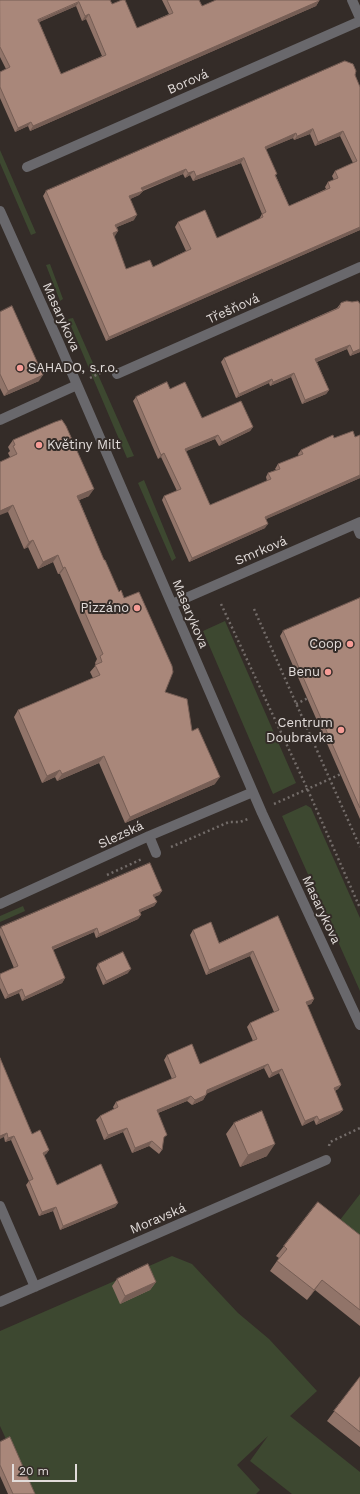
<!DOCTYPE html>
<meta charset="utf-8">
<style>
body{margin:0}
#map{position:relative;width:360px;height:1494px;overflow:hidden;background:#342c28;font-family:"Work Sans",sans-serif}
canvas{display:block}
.scale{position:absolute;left:12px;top:1464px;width:65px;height:18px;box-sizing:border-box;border:2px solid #e2dcda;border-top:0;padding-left:5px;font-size:12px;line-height:14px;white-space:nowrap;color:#e2dcda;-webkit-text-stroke:3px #342c28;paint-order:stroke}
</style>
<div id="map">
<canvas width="360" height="1494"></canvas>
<div class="scale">20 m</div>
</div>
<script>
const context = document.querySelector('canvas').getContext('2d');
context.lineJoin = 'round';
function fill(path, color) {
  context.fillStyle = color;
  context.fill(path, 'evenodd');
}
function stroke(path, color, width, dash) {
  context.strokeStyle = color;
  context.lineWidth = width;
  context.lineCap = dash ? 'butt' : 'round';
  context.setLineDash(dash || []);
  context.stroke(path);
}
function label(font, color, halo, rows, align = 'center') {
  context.font = font + ' "Work Sans",sans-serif';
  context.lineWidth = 4;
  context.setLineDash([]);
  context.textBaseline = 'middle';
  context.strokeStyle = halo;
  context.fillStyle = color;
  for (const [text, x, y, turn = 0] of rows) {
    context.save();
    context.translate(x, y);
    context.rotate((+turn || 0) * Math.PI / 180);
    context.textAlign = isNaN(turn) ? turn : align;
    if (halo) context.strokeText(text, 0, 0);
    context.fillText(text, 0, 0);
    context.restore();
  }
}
const green = new Path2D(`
 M0,150L36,233L31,235L0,163Z
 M50,264L63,299L60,301L46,265Z
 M73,318L134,456L127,458L68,319Z
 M144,480L176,558L172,561L138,483Z
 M225,621L296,783L273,794L203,631Z
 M306,805L311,808L360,918V991L282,816Z
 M23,906L25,911L0,922V916Z
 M360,1194V1251L333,1229Z
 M172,1256L192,1264L238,1313L269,1339L317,1391L290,1416L360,1472V1494H292L250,1461L268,1436L237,1465L260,1490L256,1494H31L0,1426V1331Z`);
const path = new Path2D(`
 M90,378L102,372
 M221,604L307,788L360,908
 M254,609L360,847
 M296,704L308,698
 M274,804L341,774
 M171,847L229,822H240L248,819
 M107,875L142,859
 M329,1146L330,1142L360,1128`);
const minor = new Path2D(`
 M352,0L360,18
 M27,167L360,21
 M0,211L59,343L262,813L360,1025
 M117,374L360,267
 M0,420L77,385
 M356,524L360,534
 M172,604L360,522
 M149,836L156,853
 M0,904L149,836L253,792
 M0,1206L35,1287
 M0,1302L326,1160`);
const wall = new Path2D(`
 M0,0H110L112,4L137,28L169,14L162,0H199L202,6L319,1L316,6L30,131L28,126L15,132L0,98V72L6,69L0,57ZM76,6L82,21L86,19L102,56L61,74L39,22Z
 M355,75L360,87V230L106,341L43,196L46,191ZM310,134L315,146L340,136L353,163L335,171L332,176L334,180L328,182L325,187L326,189L289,206L276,176L266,149L293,138L294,140ZM241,163L262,214L259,219L217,238L178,222L175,227L186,251L153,267L126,269L114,236L118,231L117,227L134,220L130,199L139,195L143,191L183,174L185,178L190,175L193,181Z
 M341,303L360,304V352L350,356L347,349L317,362L329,390L326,394L302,404L291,377L270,386L269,383L236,398L221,362L224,358L337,308Z
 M0,312L39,381L4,396L0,388Z
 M170,389L202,418L253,427L250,431L219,446L215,439L186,451L210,505L267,481L266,477L268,473L276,470L275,469L278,464L299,456L298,454L301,450L334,438L355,437L360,435V478L266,519L265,528L189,562L162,500L164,496L177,491L161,457L158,459L133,401L136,397Z
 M13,440L89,496L79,500L104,560L165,692L192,731L215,784L125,823L99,763L57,781L55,777L42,783L14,717L18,710L93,678L90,672L96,665L95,663L97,659L60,574H58L53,562L38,569L28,547L24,549L8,512L10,457L8,453L10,451L8,447Z
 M360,598V819L280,636L283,631Z
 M162,891L159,895L154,897L157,902L154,906L140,912L141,915L138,919L96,938L94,932L53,950L65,978L62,983L22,1001L19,993L5,999L0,988V974L14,968L0,935V929L1,927Z
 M278,916L314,999L311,1004L307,1005L341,1085L338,1089L335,1091L343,1110L339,1114L316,1125L314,1120L302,1126L279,1073L269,1078L264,1068L207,1093L203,1100L192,1105L187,1101L158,1113L163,1140L162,1150L159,1154L149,1146L132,1153L123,1132L104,1140L96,1120L100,1116L114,1109L113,1107L116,1102L172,1079L164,1060L167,1055L200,1064L253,1041L247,1027L250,1023L274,1012L250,956L206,975L190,935L193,930L219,943Z
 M98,964L128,973L103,985L96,968Z
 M0,1058L32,1134L49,1150L46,1154L44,1155L57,1185L118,1203L115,1207L60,1230L53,1211L39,1216L26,1185L29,1181L11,1140L5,1142L4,1137Z
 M234,1123L267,1156L240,1167L226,1134Z
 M360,1235V1326L315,1290L307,1300L270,1271L279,1258L276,1256L284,1246Z
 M117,1279L156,1282L150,1290L120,1304L112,1286Z
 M360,1377V1447L327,1421Z
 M0,1442L35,1494H8L0,1476Z`);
const shadedWall = new Path2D(`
 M319,1L316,6L30,131L33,126Z
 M79,2L76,6L35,24L38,20Z
 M89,14L86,19L82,21L85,16Z
 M31,122L28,126L15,132L18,128Z
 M313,129L310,134L294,140L297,136Z
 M343,131L340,136L315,146L318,142Z
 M296,133L293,138L262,151L265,147Z
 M244,158L241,163L193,181L196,176Z
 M186,169L183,174L138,192L141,188Z
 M194,171L190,175L185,178L188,173Z
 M143,191L139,195L126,201L129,196Z
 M137,215L134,220L112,229L115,225Z
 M360,227V230L106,341L109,337Z
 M118,231L115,236L110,237L113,233Z
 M350,345L347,349L313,363L315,359Z
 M360,349V352L350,356L353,352Z
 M294,373L291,377L270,386L273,382Z
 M43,375L39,381L4,396L8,391Z
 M272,379L269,383L236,398L239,394Z
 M329,390L326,394L302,404L305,400Z
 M253,427L250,431L219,446L222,442Z
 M218,435L215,439L182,453L185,449Z
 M164,453L161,457L158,459L161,455Z
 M360,475V478L262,521L265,517Z
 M94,489L89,496L72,503L77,496Z
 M13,505L8,512L0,515V511Z
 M268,524L265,528L189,562L192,558Z
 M33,540L28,547L24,549L29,542Z
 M58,555L53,562L38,569L43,562Z
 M65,567L60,574H58L63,568Z
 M104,756L99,763L57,781L62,774Z
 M60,770L55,777L42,783L47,776Z
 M220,777L215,784L125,823L130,817Z
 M162,891L159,895L150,899L153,895Z
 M157,902L154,906L136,914L139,910Z
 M141,915L138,919L96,938L99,934Z
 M97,928L94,932L49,951L52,947Z
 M253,951L250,956L206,975L209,970Z
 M131,969L128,973L103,985L106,981Z
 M65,978L62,983L22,1001L25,997Z
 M22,989L19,993L5,999L8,995Z
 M314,999L311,1004L303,1007L306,1002Z
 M268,1064L264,1068L204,1095L207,1090Z
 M282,1069L279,1073L269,1078L272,1073Z
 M341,1085L338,1089L330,1093L334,1088Z
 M206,1095L203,1100L192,1105L195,1100Z
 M191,1096L187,1101L153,1115L157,1110Z
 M343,1110L339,1114L316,1125L319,1120Z
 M317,1116L314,1120L302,1126L305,1121Z
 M127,1128L123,1132L104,1140L108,1135Z
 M7,1133L4,1137L0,1139V1136Z
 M14,1136L11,1140L5,1142L8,1138Z
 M152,1141L149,1146L132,1153L135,1148Z
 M275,1144L267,1156L240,1167L248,1155Z
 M49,1150L46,1154L40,1157L43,1153Z
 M118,1203L115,1207L60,1230L63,1226Z
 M56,1207L53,1211L39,1216L42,1212Z
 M322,1280L315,1290L307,1300L314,1290Z
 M156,1282L150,1290L120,1304L125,1296Z`);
const building = new Path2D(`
 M0,0H110L112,4L122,0H125L137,28L173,13L167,0H199L202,6L216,0H319V1L33,126L31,122L18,128L0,87V72L10,67L0,47ZM79,2L85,16L89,14L106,55L61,74L38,20Z
 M345,61L353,64L356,71L355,75L360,87V227L109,337L46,191ZM313,129L318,142L343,131L357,161L335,171L338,178L328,182L330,188L289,206L275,175L277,174L265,147L296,133L297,136ZM244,158L266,212L262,214L263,217L217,238L205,210L178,222L191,249L153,267L150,260L126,269L113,233L118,231L115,225L137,215L129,196L143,191L141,188L186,169L188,173L194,171L196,176Z
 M347,301L352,302L358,301L360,304V349L353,352L350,345L315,359L329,390L305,400L294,373L273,382L272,379L239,394L224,358L339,308L341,303Z
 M12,306L43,375L8,391L0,374V312Z
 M167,382L170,389L185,382L202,418L241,401L253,427L222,442L218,435L185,449L210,505L271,479L268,473L280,469L278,464L303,454L301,450L333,435L334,438L353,431L355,437L360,435V475L265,517L268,524L192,558L164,496L181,489L164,453L161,455L136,397Z
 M62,420L66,426L94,489L77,496L104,560H105L119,592L121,590L124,598L139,592L172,666L173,672L165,692L187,699L192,731L198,728L220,777L130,817L104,756L62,774L60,770L47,776L18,710L100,675L95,665L102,662L100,656L103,654L65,567L63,568L58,555L43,562L33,540L29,542L13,505L0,511V462L17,454L13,446L15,445L13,440L55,422Z
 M360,598V808L283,631Z
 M150,863L162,891L153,895L157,902L139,910L141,915L99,934L97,928L52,947L65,978L25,997L22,989L8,995L0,977V974L18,966L1,927Z
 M278,916L314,999L306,1002L341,1085L334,1088L343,1110L319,1120L317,1116L305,1121L282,1069L272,1073L268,1064L207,1090L206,1095L195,1100L191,1096L157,1110L167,1135L164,1137L162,1150L152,1141L135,1148L127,1128L108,1135L100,1116L118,1107L116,1102L176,1077L167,1055L192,1044L200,1064L257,1039L250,1023L279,1010L253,951L209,970L193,930L211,922L219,943Z
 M123,952L131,969L106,981L98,964Z
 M0,1058L32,1134L40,1130L49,1150L43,1153L57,1185L101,1164L118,1203L63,1226L56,1207L42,1212L29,1181L33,1179L14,1136L8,1138L7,1133L0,1136Z
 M262,1111L275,1144L248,1155L234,1123Z
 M318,1202L360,1235V1310L322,1280L314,1290L277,1261L287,1249L284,1246Z
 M148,1264L156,1282L125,1296L117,1279Z
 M360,1377V1432L334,1411Z
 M10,1437L35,1494H13L0,1465V1442Z`);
const markers = [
 [20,368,4,"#f59c96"],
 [39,445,4,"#f59c96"],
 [137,608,4,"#f59c96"],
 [350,644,4,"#f59c96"],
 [328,672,4,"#f59c96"],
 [341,730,4,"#f59c96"]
];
const streetNames = [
 ["Borová",188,82,-24],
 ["Třešňová",233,309,-24],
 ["Masarykova",61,317,66],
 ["Smrková",261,551,-23],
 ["Masarykova",190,614,67],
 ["Slezská",121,835,-25],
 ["Masarykova",321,910,65],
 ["Moravská",158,1219,-23]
];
const poiNames = [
 ["SAHADO, s.r.o.",28,368,"left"],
 ["Květiny Milt",47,445,"left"],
 ["Pizzáno",129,608],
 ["Coop",342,644],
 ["Benu",320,672],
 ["Centrum",333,723],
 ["Doubravka",333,738]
];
fill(green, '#3d4830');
stroke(path, '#736c69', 2.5, [2, 3]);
stroke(minor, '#69686c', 10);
fill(wall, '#917469');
fill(shadedWall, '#765e55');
fill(building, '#a9877a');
stroke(building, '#765e55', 1);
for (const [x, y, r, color] of markers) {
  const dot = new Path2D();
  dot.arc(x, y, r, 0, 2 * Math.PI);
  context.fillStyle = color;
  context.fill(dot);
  stroke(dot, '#342c28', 1.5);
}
label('13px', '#e2dcda', '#342c28', streetNames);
label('13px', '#e2dcda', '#342c28', poiNames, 'right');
</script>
